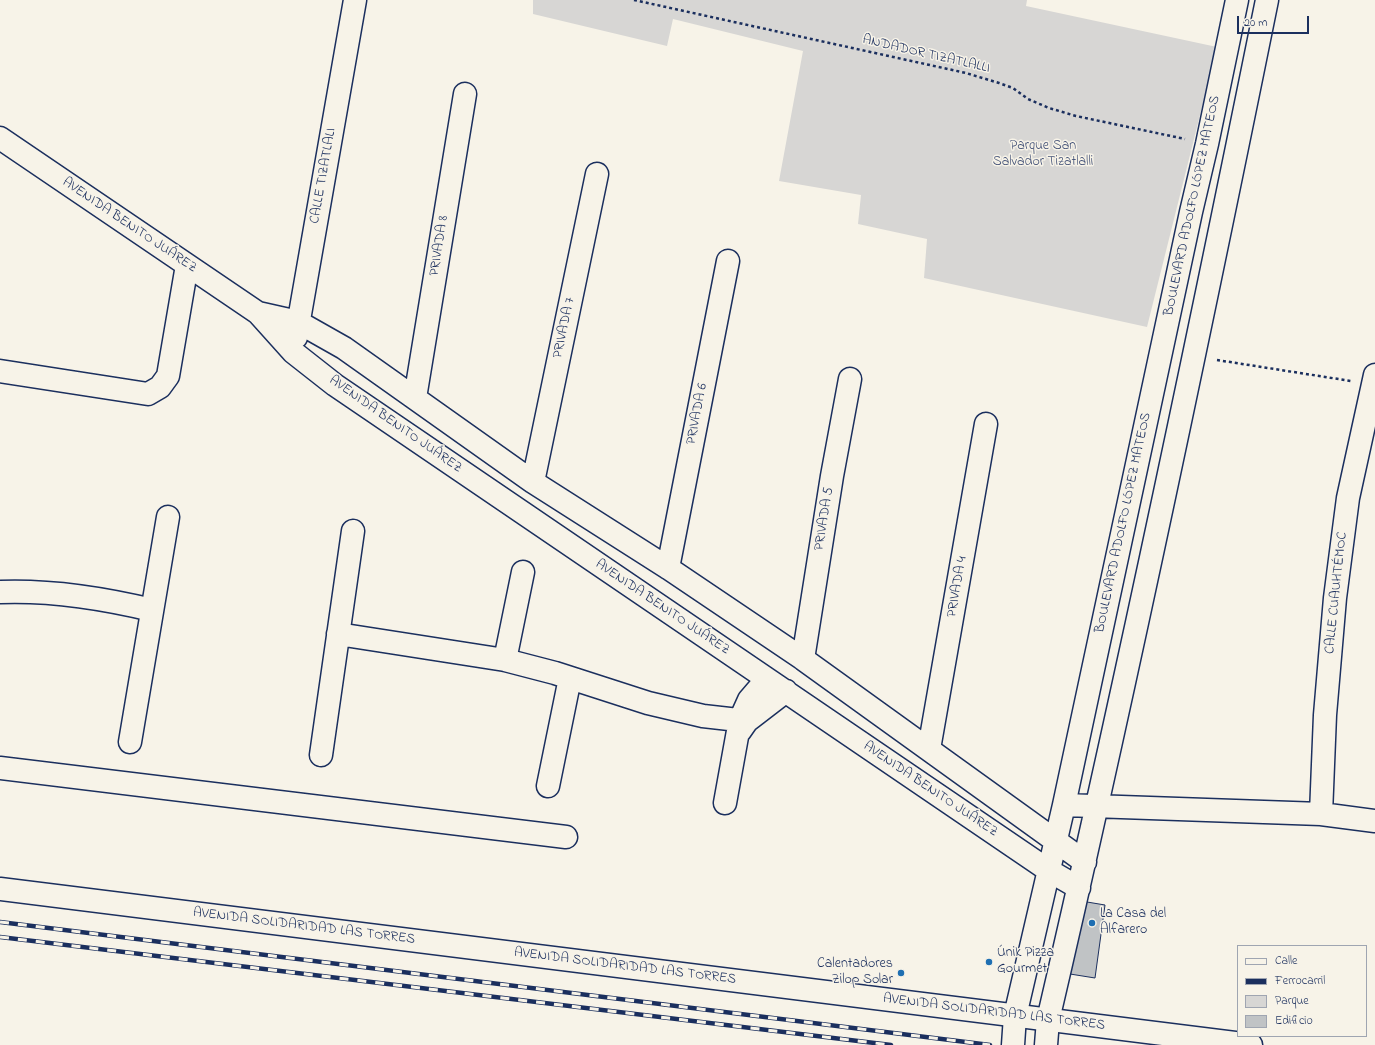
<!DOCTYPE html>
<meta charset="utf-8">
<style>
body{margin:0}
#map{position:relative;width:1375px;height:1045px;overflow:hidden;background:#f7f3e8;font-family:"Indie Flower",sans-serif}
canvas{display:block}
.legend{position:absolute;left:1237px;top:945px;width:130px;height:92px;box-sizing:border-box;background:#f7f3e8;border:1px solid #9fa5b1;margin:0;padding:5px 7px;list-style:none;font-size:12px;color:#1b2f5e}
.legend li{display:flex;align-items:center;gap:8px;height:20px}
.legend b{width:20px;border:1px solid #9fa5b1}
.scale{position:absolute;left:1237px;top:16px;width:72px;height:18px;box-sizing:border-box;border:2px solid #1b2f5e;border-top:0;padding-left:5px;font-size:12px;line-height:14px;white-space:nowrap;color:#1b2f5e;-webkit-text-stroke:3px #f7f3e8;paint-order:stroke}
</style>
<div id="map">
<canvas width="1375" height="1045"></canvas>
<ul class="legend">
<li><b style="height:5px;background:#f7f3e8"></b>Calle</li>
<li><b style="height:5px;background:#1b2f5e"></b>Ferrocarril</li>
<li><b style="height:11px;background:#d7d6d4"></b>Parque</li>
<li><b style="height:11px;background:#c0c3c5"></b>Edificio</li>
</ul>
<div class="scale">20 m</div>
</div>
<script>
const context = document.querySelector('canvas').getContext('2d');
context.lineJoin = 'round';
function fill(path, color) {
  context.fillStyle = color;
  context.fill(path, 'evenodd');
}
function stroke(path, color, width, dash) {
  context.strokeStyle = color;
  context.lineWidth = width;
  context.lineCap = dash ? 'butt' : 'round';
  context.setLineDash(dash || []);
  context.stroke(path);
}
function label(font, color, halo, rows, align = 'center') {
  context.font = font + ' "Indie Flower",sans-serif';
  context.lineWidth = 3;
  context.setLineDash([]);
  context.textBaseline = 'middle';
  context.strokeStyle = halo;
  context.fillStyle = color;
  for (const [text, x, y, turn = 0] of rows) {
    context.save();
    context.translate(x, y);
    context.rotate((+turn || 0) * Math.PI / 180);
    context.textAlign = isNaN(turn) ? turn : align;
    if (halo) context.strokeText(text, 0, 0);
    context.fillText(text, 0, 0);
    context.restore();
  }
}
const green = new Path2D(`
 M533,0H1027L1026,6L1217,47L1147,327L924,278L927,239L858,224L861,195L779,181L803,51L673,19L667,46L533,14Z`);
const building = new Path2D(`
 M1087,902L1105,905L1095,978L1070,974Z`);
const path = new Path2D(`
 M634,0L966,73L999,83L1013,88L1028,99L1049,108L1076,116L1185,139
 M1217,360L1351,381`);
const minor = new Path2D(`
 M0,138L258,313L293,352L335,385L1048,870L1079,888
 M258,313L298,322L344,348L533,482L668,568L803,659L1085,862
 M296,337L355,0
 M0,371L148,394L160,387L168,376L187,265
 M415,398L465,94
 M533,482L597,174
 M668,568L728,261
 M0,592C52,590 102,598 152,610
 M338,634L505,660L555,673L648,703L703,716L747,721
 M803,659L832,476L850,379
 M505,660L523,572
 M740,731L747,721L786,691
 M130,742L168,517
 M929,749L986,424
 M321,755L353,531
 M0,768L566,837
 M548,786L570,678
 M725,803L740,720L749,700L767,679
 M1064,805L1321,814L1375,821
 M1321,814L1325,715L1335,598L1348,498L1375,375
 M1013,1045L1015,1016L1064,805L1191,212L1207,144L1237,0
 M1046,1045L1048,1020C1127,681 1198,341 1267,0`);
const major = new Path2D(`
 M0,889L1251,1045`);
const rail = new Path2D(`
 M0,922L990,1045
 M0,937L891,1045`);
const markers = [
 [1092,923,4,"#1f6fb2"],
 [989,962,4,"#1f6fb2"],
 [901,973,4,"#1f6fb2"]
];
const streetNames = [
 ["ANDADOR TIZATLALLI",926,55,13],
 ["CALLE TIZATLALI",324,176,-80],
 ["BOULEVARD ADOLFO LÓPEZ MATEOS",1193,206,-78],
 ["AVENIDA BENITO JUÁREZ",129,226,34],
 ["PRIVADA 8",440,246,-81],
 ["PRIVADA 7",565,328,-78],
 ["PRIVADA 6",698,414,-79],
 ["AVENIDA BENITO JUÁREZ",395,425,35],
 ["PRIVADA 5",825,519,-81],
 ["BOULEVARD ADOLFO LÓPEZ MATEOS",1124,523,-78],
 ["PRIVADA 4",958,587,-80],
 ["CALLE CUAUHTÉMOC",1337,593,-84],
 ["AVENIDA BENITO JUÁREZ",662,608,34],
 ["AVENIDA BENITO JUÁREZ",930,790,34],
 ["AVENIDA SOLIDARIDAD LAS TORRES",304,927,7],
 ["AVENIDA SOLIDARIDAD LAS TORRES",625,967,7],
 ["AVENIDA SOLIDARIDAD LAS TORRES",994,1013,7]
];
const parkNames = [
 ["Parque San",1043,147],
 ["Salvador Tizatlalli",1043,163]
];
const poiNames = [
 ["La Casa del",1100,915],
 ["Alfarero",1100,931],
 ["Únik Pizza",997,954],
 ["Gourmet",997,970],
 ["Calentadores",893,965,"right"],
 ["Zilop Solar",893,981,"right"]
];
fill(green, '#d7d6d4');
fill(building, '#c0c3c5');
stroke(building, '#1b2f5e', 1);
stroke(minor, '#1b2f5e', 25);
stroke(major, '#1b2f5e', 25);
stroke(path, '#1b2f5e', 2.5, [3, 3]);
stroke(minor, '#f7f3e8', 22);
stroke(major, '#f7f3e8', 22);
stroke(rail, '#1b2f5e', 4.5);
stroke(rail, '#f7f3e8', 3, [9]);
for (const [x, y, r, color] of markers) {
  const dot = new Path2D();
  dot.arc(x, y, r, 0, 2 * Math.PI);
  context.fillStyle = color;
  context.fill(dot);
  stroke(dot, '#f7f3e8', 1.5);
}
label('14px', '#1b2f5e', '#f7f3e8', streetNames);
label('14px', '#415076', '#f7f3e8', parkNames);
label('14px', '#1b2f5e', '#f7f3e8', poiNames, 'left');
</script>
